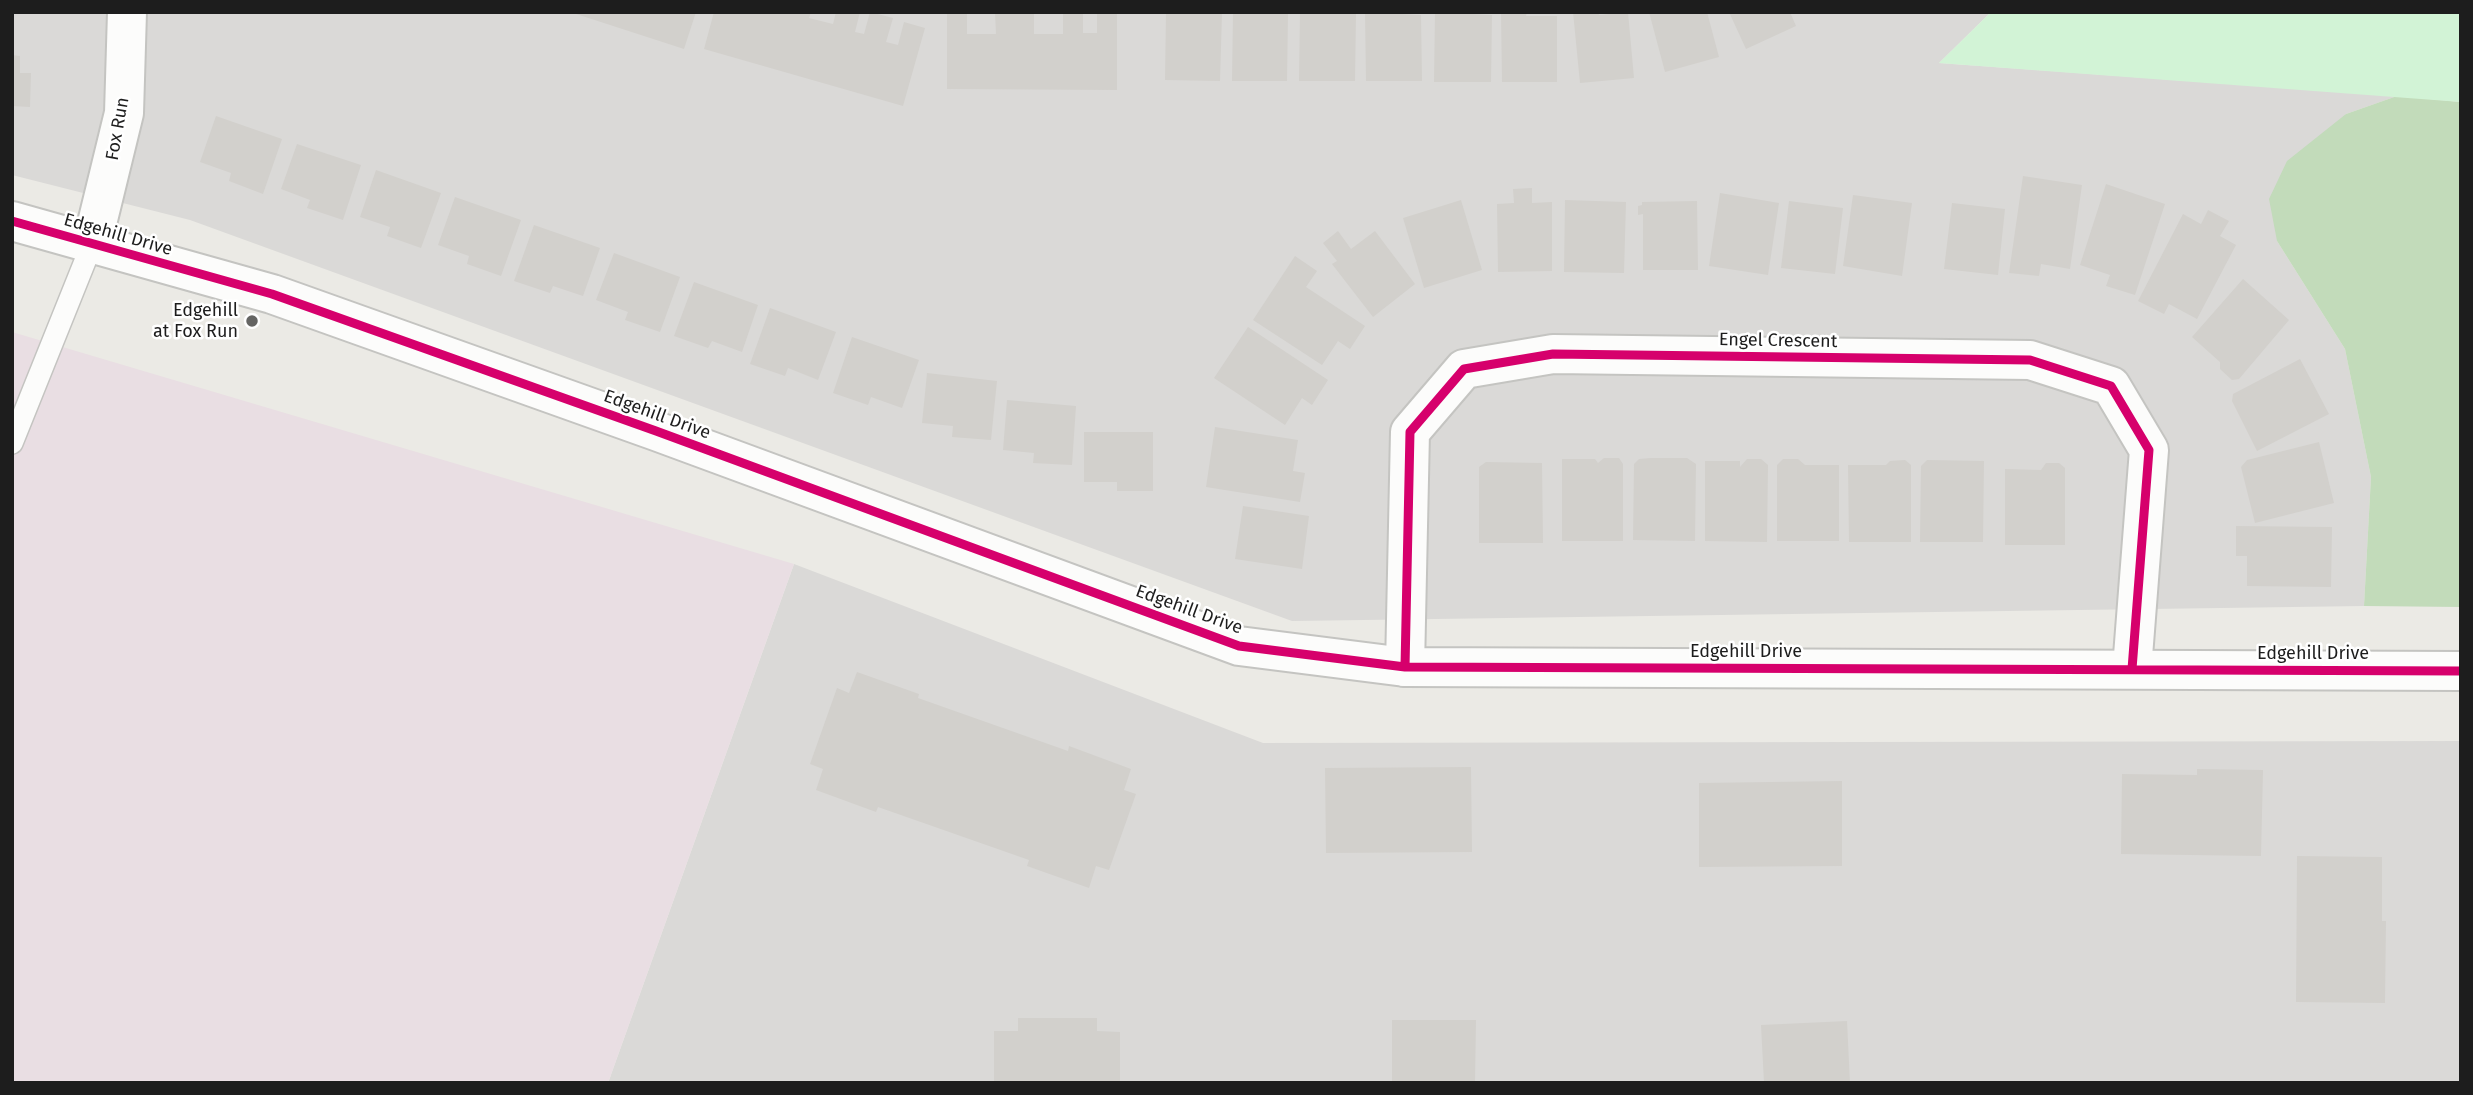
<!DOCTYPE html>
<style>
body{margin:0}
#map{position:relative;width:2473px;height:1095px;overflow:hidden;background:#ebeae5;font-family:"Fira Sans",sans-serif}
canvas{display:block}
.frame{position:absolute;inset:0;border:14px solid #1d1d1d;pointer-events:none}
</style>
<div id="map">
<canvas width="2473" height="1095"></canvas>
<div class="frame"></div>
</div>
<script>
const context = document.querySelector('canvas').getContext('2d');
context.lineJoin = 'round';
function fill(path, color) {
  context.fillStyle = color;
  context.fill(path, 'evenodd');
}
function stroke(path, color, width, dash) {
  context.strokeStyle = color;
  context.lineWidth = width;
  context.lineCap = dash ? 'butt' : 'round';
  context.setLineDash(dash || []);
  context.stroke(path);
}
function label(font, color, halo, rows, align = 'center') {
  context.font = font + ' "Fira Sans",sans-serif';
  context.lineWidth = 5;
  context.setLineDash([]);
  context.textBaseline = 'middle';
  context.strokeStyle = halo;
  context.fillStyle = color;
  for (const [text, x, y, turn = 0] of rows) {
    context.save();
    context.translate(x, y);
    context.rotate((+turn || 0) * Math.PI / 180);
    context.textAlign = isNaN(turn) ? turn : align;
    if (halo) context.strokeText(text, 0, 0);
    context.fillText(text, 0, 0);
    context.restore();
  }
}
const residential = new Path2D(`
 M12,12H1991L1939,63L2397,96L2346,114L2277,241L2345,349L2371,477L2364,606L1292,621L190,220L12,175Z
 M794,564L1263,743L2461,741V1083H608Z`);
const industrial = new Path2D(`
 M12,332L794,564L608,1083H12Z`);
const forest = new Path2D(`
 M2397,96L2461,102V607L2364,606L2371,477L2345,349L2277,241L2269,199L2287,161L2346,114Z`);
const park = new Path2D(`
 M1991,12H2461V102L1939,63Z`);
const building = new Path2D(`
 M570,12H696L684,49Z
 M714,12H811L809,18L833,24L836,12H860L855,32L864,34L870,12L893,18L886,42L898,45L904,22L925,28L903,106L704,49Z
 M947,12H967V34H996L995,12H1034V34H1063V12H1083V33H1097V12H1117V90L947,89Z
 M1166,12L1222,13L1220,81L1165,80Z
 M1233,12L1288,14L1287,81H1232Z
 M1300,12L1356,14L1355,81H1299Z
 M1365,12L1421,15L1422,81H1366Z
 M1435,12L1492,15L1491,82H1434Z
 M1501,12H1527L1526,16H1557V82H1502Z
 M1573,12H1598L1599,15L1628,12L1634,78L1580,83Z
 M1649,12H1707L1719,57L1665,72Z
 M1729,12H1790L1796,26L1746,49Z
 M12,55L20,56V73H31L30,107L12,106Z
 M216,116L282,139L263,194L229,181L231,173L200,162Z
 M297,144L361,165L343,220L307,208L310,200L281,189Z
 M376,170L441,193L421,248L387,236L390,227L360,217Z
 M2023,176L2082,185L2070,269L2041,264L2039,276L2009,273Z
 M2106,184L2165,204L2135,295L2106,286L2110,275L2080,265Z
 M1532,188V203L1552,202V271L1498,272L1497,204L1514,203L1513,189Z
 M1720,193L1779,203L1768,275L1709,266Z
 M1853,195L1912,203L1902,276L1843,266Z
 M455,197L521,220L501,276L467,264L469,256L438,245Z
 M1461,200L1482,270L1424,288L1403,218Z
 M1565,200L1626,202L1624,273L1564,272Z
 M1697,201L1698,270H1643V214L1638,215V206L1642,205V202Z
 M1789,201L1843,208L1835,274L1781,268Z
 M1952,203L2005,209L1998,275L1944,269Z
 M2208,210L2229,221L2220,236L2236,245L2197,319L2169,304L2164,314L2138,301L2183,214L2201,224Z
 M534,225L600,248L583,296L553,286L550,293L514,281Z
 M1338,231L1351,249L1375,231L1415,284L1373,317L1332,264L1337,261L1323,243Z
 M614,253L680,277L660,332L625,320L628,312L596,300Z
 M1295,256L1317,271L1306,287L1365,326L1350,349L1338,341L1322,365L1253,320Z
 M2243,279L2289,320L2239,379L2232,380L2220,369V362L2192,337Z
 M694,282L758,305L742,352L712,341L708,348L674,336Z
 M770,308L836,332L818,380L788,368L785,376L750,364Z
 M1248,327L1328,380L1312,405L1302,398L1285,425L1214,378Z
 M852,337L919,360L902,408L871,397L868,405L833,393Z
 M2300,359L2329,414L2257,451L2232,401L2233,394Z
 M927,373L997,381L991,440L952,437L953,426L922,423Z
 M1007,400L1076,406L1072,465L1033,463L1034,453L1003,450Z
 M1215,427L1298,440L1293,471L1305,473L1300,502L1206,487Z
 M1084,432H1153V491H1117V482H1084Z
 M2319,442L2334,503L2255,523L2241,467L2247,460Z
 M1604,458H1619L1623,464V541H1562V459H1595L1598,463Z
 M1651,458H1687L1696,464L1695,541L1633,540L1634,464L1639,459Z
 M1747,459H1761L1768,465L1767,542L1705,541V461H1740V467Z
 M1783,459H1798L1805,465H1839V541H1777V465Z
 M1905,460L1911,465V542H1849L1848,465H1886L1890,461Z
 M1927,460L1984,461L1983,542H1920L1921,466Z
 M1486,462L1542,463L1543,543H1479V467Z
 M2046,463H2059L2065,468V545H2005V469L2041,470Z
 M1243,506L1309,516L1302,569L1235,559Z
 M2236,526L2332,527L2331,587L2247,586V556H2236Z
 M857,672L919,694L918,698L1068,751L1069,746L1131,769L1124,790L1136,794L1109,870L1096,866L1089,888L1027,866L1029,860L878,807L876,812L816,790L823,769L810,764L837,688L849,693Z
 M1471,767L1472,852L1326,853L1325,768Z
 M2197,769L2263,770L2261,856L2121,854L2122,774L2197,775Z
 M1842,781V866L1699,867V783Z
 M2297,856L2382,857V921H2386L2385,1003L2296,1002Z
 M1018,1018H1097V1031L1120,1032V1083H994V1031H1018Z
 M1392,1020H1476L1475,1083H1392Z
 M1847,1021L1850,1083H1764L1761,1025Z`);
const service = new Path2D(`
 M12,443L92,244`);
const minor = new Path2D(`
 M92,244L124,113L127,12
 M1405,667L1410,432L1464,369L1553,354L2030,360L2111,386L2149,450L2132,669`);
const tertiary = new Path2D(`
 M12,221L272,294L656,431L1239,646L1405,667L2461,671`);
const cycleway = new Path2D(`
 M12,221L272,294L656,431L1239,646L1405,667L2461,671
 M1405,667L1410,432L1464,369L1553,354L2030,360L2111,386L2149,450L2132,669`);
const markers = [
 [252,321,7,"#656563"]
];
const streetNames = [
 ["Fox Run",118,129,-80],
 ["Edgehill Drive",118,235,16],
 ["Engel Crescent",1778,341,1],
 ["Edgehill Drive",657,415,20],
 ["Edgehill Drive",1189,610,20],
 ["Edgehill Drive",1746,652],
 ["Edgehill Drive",2313,654]
];
const poiNames = [
 ["Edgehill",238,311],
 ["at Fox Run",238,332]
];
fill(residential, '#dad9d7');
fill(industrial, '#e9dee3');
fill(forest, '#c2dbba');
fill(park, '#d2f3d6');
fill(building, '#d2d0cc');
stroke(service, '#c4c4c1', 24);
stroke(minor, '#c4c4c1', 42);
stroke(tertiary, '#c4c4c1', 42);
stroke(service, '#fcfcfb', 21);
stroke(minor, '#fcfcfb', 38);
stroke(tertiary, '#fcfcfb', 38);
stroke(cycleway, '#d6006c', 9);
for (const [x, y, r, color] of markers) {
  const dot = new Path2D();
  dot.arc(x, y, r, 0, 2 * Math.PI);
  context.fillStyle = color;
  context.fill(dot);
  stroke(dot, '#fff', 2.5);
}
label('18px', '#1d1d1d', '#fff', streetNames);
label('18px', '#1d1d1d', '#fff', poiNames, 'right');
</script>
